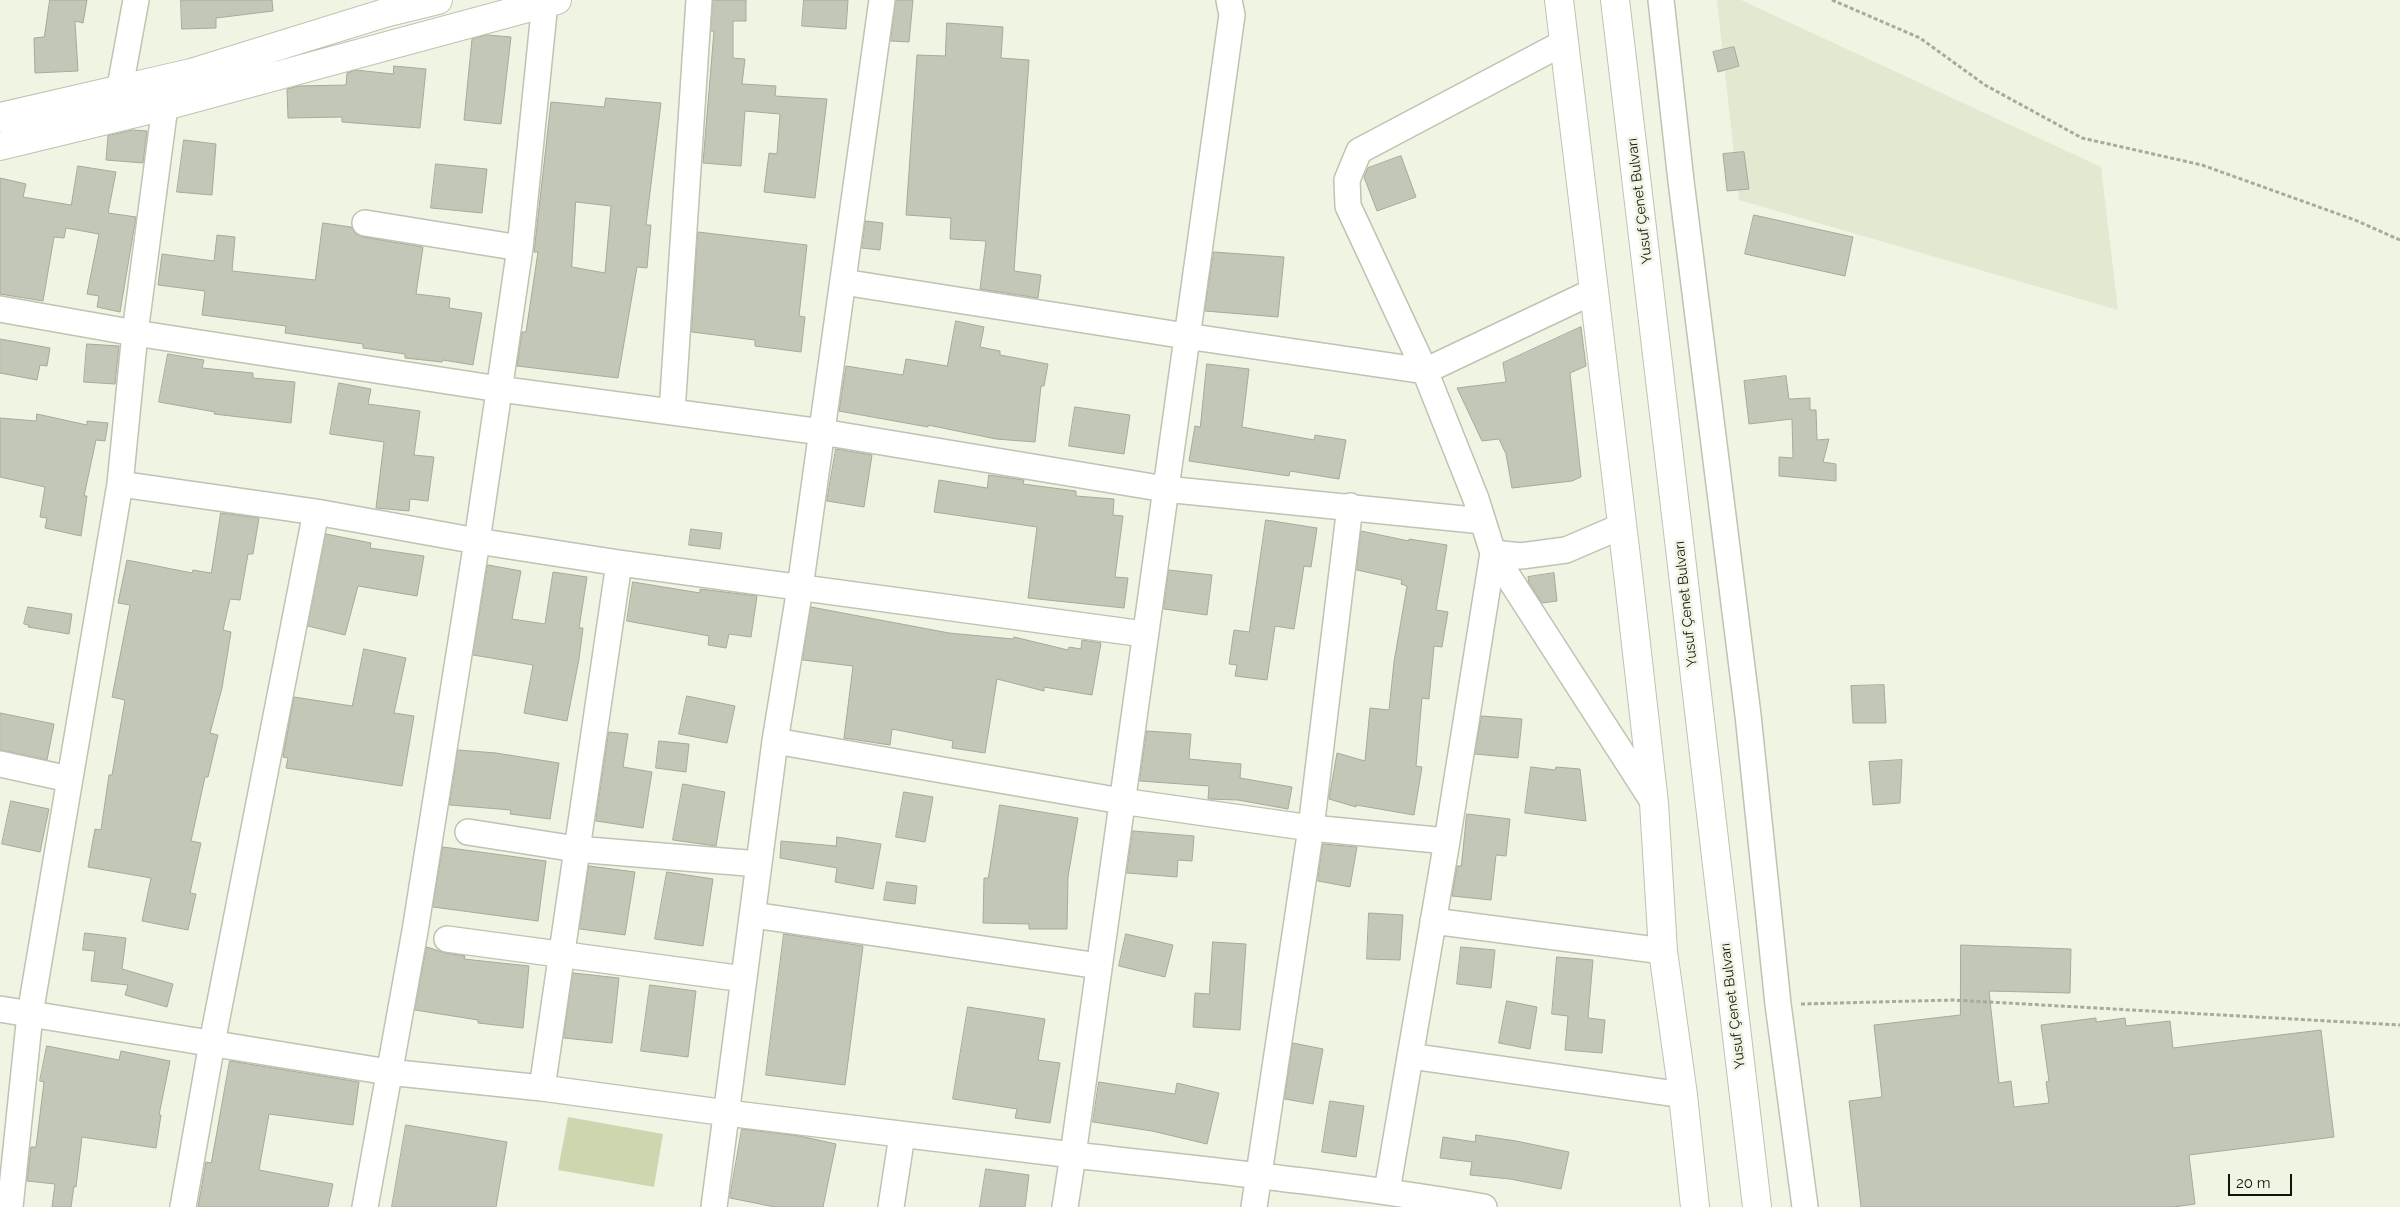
<!DOCTYPE html>
<meta charset="utf-8">
<style>
body{margin:0}
#map{position:relative;width:2400px;height:1207px;overflow:hidden;background:#eff4e3;font-family:Raleway,sans-serif}
canvas{display:block}
.scale{position:absolute;left:2228px;top:1174px;width:64px;height:22px;box-sizing:border-box;border:2px solid #11130d;border-top:0;padding-left:6px;font-size:15px;line-height:18px;white-space:nowrap;color:#11130d;-webkit-text-stroke:4px #eff4e3;paint-order:stroke}
</style>
<div id="map">
<canvas width="2400" height="1207"></canvas>
<div class="scale">20 m</div>
</div>
<script>
const context = document.querySelector('canvas').getContext('2d');
context.lineJoin = 'round';
function fill(path, color) {
  context.fillStyle = color;
  context.fill(path, 'evenodd');
}
function stroke(path, color, width, dash) {
  context.strokeStyle = color;
  context.lineWidth = width;
  context.lineCap = dash ? 'butt' : 'round';
  context.setLineDash(dash || []);
  context.stroke(path);
}
function label(font, color, halo, rows, align = 'center') {
  context.font = font + ' Raleway,sans-serif';
  context.lineWidth = 5;
  context.setLineDash([]);
  context.textBaseline = 'middle';
  context.strokeStyle = halo;
  context.fillStyle = color;
  for (const [text, x, y, turn = 0] of rows) {
    context.save();
    context.translate(x, y);
    context.rotate((+turn || 0) * Math.PI / 180);
    context.textAlign = isNaN(turn) ? turn : align;
    if (halo) context.strokeText(text, 0, 0);
    context.fillText(text, 0, 0);
    context.restore();
  }
}
const built = new Path2D(`
 M1717,0H1741L2101,167L2118,310L1739,200Z`);
const green = new Path2D(`
 M568,1117L663,1134L654,1187L558,1170Z`);
const building = new Path2D(`
 M50,0H87L83,23L75,21L78,71L35,73L34,38L44,37Z
 M181,0H272L273,11L216,18V28L182,29Z
 M713,0H746V21H733V58L745,59L742,84L776,86L775,96L827,99L815,198L764,192L769,153L777,154L780,114L745,111L741,166L703,163L714,31H711Z
 M804,0H848L846,29L802,26Z
 M896,0H913L909,42L891,41Z
 M947,23L1003,27L1001,58L1029,60L1014,271L1041,275L1038,298L980,289L986,241L950,239L951,218L906,215L917,55L945,56Z
 M487,35L511,37L501,124L464,120L472,39Z
 M1734,47L1739,66L1718,72L1713,52Z
 M394,66L426,69L420,128L342,122V117L288,118L287,89L299,86L346,85L347,73L356,70L393,74Z
 M606,98L661,103L646,225H651L647,268L637,267L618,378L517,366L522,332H526L538,252H534L551,102L604,107ZM576,202L611,206L605,273L572,267Z
 M133,130L147,131L143,163L106,160L108,136Z
 M184,140L216,144L212,195L177,192Z
 M1744,152L1749,189L1727,191L1723,154Z
 M1401,156L1416,197L1377,211L1364,177L1368,168Z
 M436,164L487,169L482,213L431,208Z
 M78,166L116,172L108,213L136,217L120,312L97,307L99,296L87,294L99,234L66,228L64,238L54,237L43,301L0,294V178L26,184L23,197L71,205Z
 M1754,215L1853,237L1845,276L1745,254Z
 M866,221L883,223L880,250L862,248Z
 M323,223L351,227L356,234L363,237L423,247L416,294L450,298L449,308L482,313L473,365L443,360L442,362L405,358V354L363,348V344L285,333L286,326L202,315L205,291L158,285L162,254L214,261L217,235L235,237L232,271L315,280Z
 M698,232L807,245L799,316L805,317L801,352L755,346V340L692,332Z
 M1214,252L1284,257L1278,317L1205,311Z
 M956,321L984,327L980,347L1000,351V355L1048,364L1044,386H1041L1035,442L996,439L928,425V427L839,411L846,366L903,375L906,359L947,366Z
 M1581,327L1586,366L1570,373L1581,477L1572,481L1512,488L1506,454L1499,439L1482,441L1457,388L1506,382L1503,363Z
 M0,339L50,348L47,366L40,365L37,380L0,373Z
 M87,344L119,346L115,384L84,382Z
 M168,354L204,360L202,368L253,373V378L295,382L291,423L214,414L215,412L159,402Z
 M1207,364L1249,369L1242,427L1314,440L1315,435L1346,440L1339,479L1290,471L1289,476L1189,461L1195,426L1200,427Z
 M1786,376L1789,399L1810,398V410H1816L1817,440L1829,439L1823,462L1836,464V481L1779,476V457L1793,458L1792,419L1749,424L1744,381Z
 M339,383L371,389L368,404L420,411L414,455L434,457L428,501L410,499L409,511L376,508L384,442L330,434Z
 M1075,407L1130,415L1124,454L1069,446Z
 M37,414L87,425V421L108,423L105,441L96,440L84,496H87L81,536L45,528L47,518L40,517L45,487L0,477V418L36,421Z
 M836,449L872,455L864,507L827,501Z
 M989,475L1024,480L1023,484L1076,491V496L1114,499L1113,515L1123,516L1115,577L1128,578L1124,608L1028,598L1037,527L934,512L939,480L987,488Z
 M221,513L259,518L253,554H248L240,600L230,599L223,630L231,632L222,688L210,733L218,735L208,777H205L191,841L201,843L190,893L196,894L188,930L142,921L151,878L88,867L95,829L101,830L109,775H112L125,700L112,697L130,605L118,603L127,560L192,573L193,570L211,573Z
 M1266,520L1317,528L1311,567L1304,566L1294,629L1275,626L1267,680L1235,676L1237,665L1229,664L1234,630L1249,632Z
 M691,529L722,533L720,549L689,545Z
 M1361,531L1409,541V539L1447,545L1436,610L1448,612L1442,647L1434,646L1429,699L1422,698L1416,766L1422,767L1414,815L1356,805V807L1329,799L1337,753L1365,761L1370,708L1389,710L1394,662L1407,586L1401,584L1402,580L1357,570Z
 M326,534L371,543L370,548L424,556L417,596L358,586L345,635L308,626Z
 M488,565L521,571L512,619L545,624L553,572L587,577L579,628H583L579,659L567,721L524,713L533,665L473,655Z
 M1169,570L1212,575L1207,615L1164,609Z
 M1554,573L1557,601L1542,603L1529,583L1528,577Z
 M633,582L700,593V589L757,596L751,637L729,634L726,648L708,645L709,636L627,621Z
 M28,607L72,614L69,634L28,627L29,625L24,624Z
 M811,607L949,633L1013,639L1014,637L1068,650L1069,647L1081,649L1082,640L1101,643L1092,695L1044,687V691L997,679L985,753L952,748L953,741L892,729L890,745L844,738L853,666L803,660Z
 M364,649L406,658L394,713L414,716L402,786L286,768L288,758L283,757L294,697L352,706Z
 M1884,685L1886,723H1853L1851,686Z
 M687,696L735,706L727,743L679,734Z
 M0,713L54,724L47,760L0,750Z
 M1482,716L1522,719L1518,758L1475,754Z
 M1147,731L1191,734L1189,759L1241,764L1240,778L1292,787L1288,809L1238,800L1208,799L1209,786L1140,781Z
 M609,732L628,734L623,767L652,772L643,828L596,821Z
 M659,741L689,744L686,772L656,768Z
 M458,750L496,753L559,763L550,819L510,814L511,810L450,805Z
 M1902,760L1900,803L1873,805L1869,762Z
 M1531,767L1555,770L1556,767L1580,769L1586,821L1525,813Z
 M683,784L725,792L716,846L673,840Z
 M904,792L933,797L925,842L896,837Z
 M11,801L49,809L40,852L2,844Z
 M1000,805L1078,818L1068,877L1067,929H1029V924L983,923L984,878H988Z
 M1467,814L1510,819L1506,856L1496,855L1491,900L1452,896L1457,866H1461Z
 M1133,831L1194,836L1192,861L1178,860L1177,877L1127,873Z
 M837,837L881,844L873,889L835,882L837,868L780,858L781,841L836,846Z
 M1323,844L1357,847L1350,887L1318,881Z
 M443,847L546,861L538,921L433,907Z
 M589,866L635,872L625,935L580,929Z
 M667,872L713,879L703,946L655,939Z
 M887,882L917,886L915,904L884,900Z
 M1369,913L1403,915L1400,960L1367,959Z
 M85,933L126,938L122,969L173,984L167,1007L125,995L128,985L91,981L95,951L83,950Z
 M784,934L863,946L845,1085L766,1075Z
 M1126,934L1173,945L1165,977L1119,966Z
 M1213,942L1246,944L1240,1030L1193,1027L1195,993L1209,994Z
 M1961,945L2071,949L2070,993L1989,991L1999,1083L2011,1081L2014,1107L2049,1103L2046,1082L2049,1081L2041,1025L2096,1018V1022L2125,1018L2126,1026L2170,1021L2173,1048L2321,1030L2334,1137L2189,1155L2195,1204L2173,1207H1861L1849,1101L1882,1097L1874,1025L1960,1015Z
 M427,947L445,953L465,956L464,959L529,966L523,1028L478,1023V1020L415,1010Z
 M1461,947L1495,950L1491,988L1457,984Z
 M1557,957L1593,960L1588,1018L1605,1020L1602,1053L1565,1050L1568,1016L1552,1014Z
 M573,973L619,978L612,1043L564,1038Z
 M650,985L696,991L688,1057L641,1051Z
 M1507,1001L1537,1007L1530,1049L1499,1043Z
 M968,1007L1045,1019L1038,1060L1060,1063L1050,1123L1015,1118L1017,1109L953,1099Z
 M1293,1043L1323,1049L1313,1104L1285,1099Z
 M47,1046L119,1060L121,1051L170,1061L159,1115H161L156,1148L82,1137L76,1187L74,1186L71,1207H52L55,1184L27,1181L31,1147H36L44,1082L40,1081Z
 M230,1061L359,1082L353,1125L269,1114L259,1170L333,1184L328,1207H198L206,1162L211,1163Z
 M1099,1082L1175,1094L1177,1083L1219,1093L1207,1144L1152,1131L1093,1122Z
 M1330,1101L1364,1106L1356,1157L1322,1152Z
 M406,1125L507,1142L496,1207H392Z
 M742,1129L800,1136L836,1144L823,1207H775L730,1198Z
 M1476,1135L1516,1141L1569,1152L1561,1189L1510,1179L1470,1175L1472,1162L1440,1158L1443,1137L1475,1142Z
 M986,1169L1029,1175L1025,1207H980Z`);
const path = new Path2D(`
 M1832,0L1920,38L1985,85L2082,138L2202,165L2355,220L2400,240
 M1801,1004L1953,1000L2400,1025`);
const minor = new Path2D(`
 M1661,0L1681,181L1748,715L1778,1004L1805,1207
 M120,87L136,0
 M365,223L520,248
 M843,282L1186,336L1425,371L1594,291
 M0,309L135,333L499,389L822,432L1165,489L1483,521
 M672,412L699,0
 M120,484L316,512L477,541L619,563L1144,634
 M1493,553L1654,803
 M1493,553L1521,556L1566,550L1622,526
 M775,741L1121,801L1311,828L1447,841
 M0,764L69,779
 M468,832L576,849L759,864
 M753,915L1099,966
 M1433,921L1663,951
 M447,939L744,979
 M0,1009L388,1072L542,1088L727,1113L1073,1155L1232,15L1229,0
 M1410,1056L1683,1095
 M542,1088L619,563
 M1387,1191L1447,841L1493,553L1476,499L1425,371L1348,206L1347,180L1359,151L1563,43
 M10,1207L30,1014L120,484L135,333L165,106
 M183,1207L212,1043L316,512
 M365,1207L415,931L477,541L520,248L545,2
 M714,1207L775,741L800,588L882,0
 M891,1207L902,1135
 M1065,1207L1073,1155C1210,1170 1348,1184 1484,1207
 M1254,1207L1311,828L1350,506`);
const secondary = new Path2D(`
 M0,117L191,73L385,13L438,0
 M0,146L165,106L557,0`);
const trunk = new Path2D(`
 M1559,0L1629,582L1654,803L1663,951L1683,1095L1695,1207
 M1615,0C1664,402 1709,805 1757,1207`);
const streetNames = [
 ["Yusuf Çenet Bulvarı",1640,201,-97],
 ["Yusuf Çenet Bulvarı",1686,604,-96],
 ["Yusuf Çenet Bulvarı",1733,1006,-97]
];
fill(built, '#e2e9d0');
fill(green, '#ccd7af');
fill(building, '#c3c7b7');
stroke(building, '#a5aa9a', 1);
stroke(minor, '#bec3b2', 28);
stroke(secondary, '#bec3b2', 30);
stroke(trunk, '#bec3b2', 30);
stroke(path, '#a7ab9d', 3, [4, 2.5]);
stroke(minor, '#fff', 25);
stroke(secondary, '#fff', 28);
stroke(trunk, '#fff', 28);
label('14px', '#11130d', '#eff4e3', streetNames);
</script>
